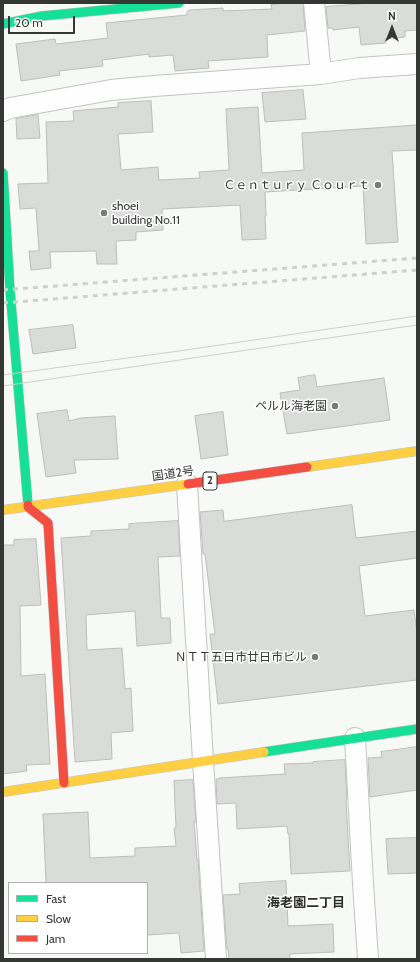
<!DOCTYPE html>
<meta charset="utf-8">
<style>
body{margin:0}
#map{position:relative;width:420px;height:962px;overflow:hidden;background:#f7f9f6;font-family:Cabin,sans-serif}
canvas{display:block}
.frame{position:absolute;inset:0;border:4px solid #353735;pointer-events:none}
.legend{position:absolute;left:8px;top:882px;width:140px;height:72px;box-sizing:border-box;background:#fff;border:1px solid #aeafae;margin:0;padding:5px 7px;list-style:none;font-size:12px;color:#353735}
.legend li{display:flex;align-items:center;gap:8px;height:20px}
.legend b{width:20px;border:1px solid #aeafae}
.north{position:absolute;left:372px;top:8px;width:40px;height:40px;-webkit-text-stroke:3px #fff;paint-order:stroke;rotate:0deg;font-size:11px;font-weight:700;line-height:16px;text-align:center;color:#353735}
.north::after{content:'';display:block;margin:auto;width:14px;height:18px;background:#353735;clip-path:polygon(50% 0,100% 100%,50% 72%,0 100%)}
.scale{position:absolute;left:8px;top:16px;width:67px;height:18px;box-sizing:border-box;border:2px solid #353735;border-top:0;padding-left:5px;font-size:12px;line-height:14px;white-space:nowrap;color:#353735;-webkit-text-stroke:3px #fff;paint-order:stroke}
</style>
<div id="map">
<canvas width="420" height="962"></canvas>
<div class="frame"></div>
<ul class="legend">
<li><b style="height:5px;background:#16e098"></b>Fast</li>
<li><b style="height:5px;background:#ffcf43"></b>Slow</li>
<li><b style="height:5px;background:#f24e42"></b>Jam</li>
</ul>
<div class="north">N</div>
<div class="scale">20 m</div>
</div>
<script>
const context = document.querySelector('canvas').getContext('2d');
context.lineJoin = 'round';
function fill(path, color) {
  context.fillStyle = color;
  context.fill(path, 'evenodd');
}
function stroke(path, color, width, dash) {
  context.strokeStyle = color;
  context.lineWidth = width;
  context.lineCap = dash ? 'butt' : 'round';
  context.setLineDash(dash || []);
  context.stroke(path);
}
function label(font, color, halo, rows, align = 'center') {
  context.font = font + ' Cabin,"Noto Sans JP",sans-serif';
  context.lineWidth = 3;
  context.setLineDash([]);
  context.textBaseline = 'middle';
  context.strokeStyle = halo;
  context.fillStyle = color;
  for (const [text, x, y, turn = 0] of rows) {
    context.save();
    context.translate(x, y);
    context.rotate((+turn || 0) * Math.PI / 180);
    context.textAlign = isNaN(turn) ? turn : align;
    if (halo) context.strokeText(text, 0, 0);
    context.fillText(text, 0, 0);
    context.restore();
  }
}
const building = new Path2D(`
 M287,3H303L305,31L267,35L268,57L208,61L209,68L175,71L173,55L149,57V54L102,60L103,66L59,71L60,75L21,81L16,44L55,39L56,44L108,38L106,23L187,15V12L189,10L223,8V11L272,9L271,5Z
 M371,3H417V30L405,31V37L385,39V43L361,45L359,27L333,30V28H328L326,7Z
 M303,90L306,119L265,122L262,93Z
 M151,101L153,132L118,134L121,170L158,167L159,180L200,178L199,172L229,170L226,109L258,107L262,173L304,170L302,133L417,125V150L392,151L398,242L366,244L363,186L265,192L266,216H265L266,239L242,240L240,205L162,209L163,230L136,232V240L116,241L117,264H97L96,251L50,252L51,268L31,270L29,251H39L36,208L20,209L18,184L48,183L46,122L74,121L73,111L118,107V103Z
 M38,115L40,138L17,139L16,119Z
 M73,325L76,348L33,354L29,330Z
 M315,375L317,387L384,378L390,420L287,434L280,393L300,390L298,378Z
 M67,410L69,421L81,418L115,416L118,459L74,460L76,473L46,477L37,414Z
 M223,412L228,455L201,459L195,416Z
 M352,505L356,538L417,531V558L359,566L365,616L414,610L417,632V680L218,704L210,634H215L205,554H203L200,512L223,510L224,521Z
 M178,521L180,556L158,557L161,618H170L171,643L137,646L135,611L86,615L87,650L122,648L125,689L131,688L133,731L111,733L112,759L75,762L61,538L91,536V531L129,529V524Z
 M36,539L41,605L20,606L21,676L45,674L50,764L26,765L27,771L3,774V545H14V540Z
 M417,747V790L370,797L368,758L382,757L381,752Z
 M345,760L347,800H346L350,871L291,874L289,834H288L287,826L237,829L236,803L217,804L216,779H219V778L285,774L284,764L313,763V762Z
 M193,780L196,822H194L197,859H198L204,951L181,953L179,933L147,935V883H46L43,814L88,812L90,858L135,856V848L176,846L174,828H176L174,781Z
 M417,838V873L388,874L386,839Z
 M286,881L288,926L333,924L334,952L290,954V959H229L228,949H227L223,895L240,894L239,884Z`);
const street = new Path2D(`
 M314,3L321,74
 M3,111L10,108L111,90L154,86L321,74L359,68L417,64
 M187,484L203,761L216,959
 M355,738L363,883L368,959`);
const fast = new Path2D(`
 M3,24L42,16L179,3
 M3,173L10,290L28,505
 M264,752L417,729`);
const slow = new Path2D(`
 M307,467L417,451
 M3,510L188,484
 M3,792L264,752`);
const jam = new Path2D(`
 M188,484L307,467
 M28,505V507L48,523L64,783`);
const tram = new Path2D(`
 M3,375L179,351L417,316
 M3,386L417,325`);
const rail = new Path2D(`
 M3,290L417,258
 M3,303L417,270`);
const markers = [
 [378,185,4,"#797b79"],
 [104,213,4,"#797b79"],
 [335,406,4,"#797b79"],
 [315,657,4,"#797b79"]
];
const shields = [
 [210,481,14]
];
const shieldNames = [
 ["2",210,481]
];
const poiNames = [
 ["Ｃｅｎｔｕｒｙ Ｃｏｕｒｔ",370,185],
 ["shoei",112,206,"left"],
 ["building No.11",112,220,"left"],
 ["ペルル海老園",327,406],
 ["ＮＴＴ五日市廿日市ビル",307,657]
];
const streetNames = [
 ["国道2号",173,474,-8]
];
const neighbourhoodNames = [
 ["海老園二丁目",306,903]
];
fill(building, '#dadcd9');
stroke(building, '#bdbebc', 1);
stroke(street, '#c2c3c1', 22);
stroke(fast, '#c2c3c1', 10);
stroke(slow, '#c2c3c1', 10);
stroke(jam, '#c2c3c1', 10);
stroke(street, '#fefefe', 20);
stroke(fast, '#16e098', 9);
stroke(slow, '#ffcf43', 9);
stroke(jam, '#f24e42', 9);
stroke(tram, '#cfd0cf', 1);
stroke(rail, '#cfd0cf', 3, [5, 5]);
for (const [x, y, r, color] of markers) {
  const dot = new Path2D();
  dot.arc(x, y, r, 0, 2 * Math.PI);
  context.fillStyle = color;
  context.fill(dot);
  stroke(dot, '#fff', 1.5);
}
for (const [x, y, w] of shields) {
  const box = new Path2D();
  box.roundRect(x - w / 2, y - 9, w, 18, 3);
  context.fillStyle = '#fff';
  context.fill(box);
  stroke(box, '#353735', 1);
}
label('bold 11px', '#353735', null, shieldNames);
label('12px', '#353735', '#fff', poiNames, 'right');
label('12px', '#353735', '#fff', streetNames);
label('bold 13px', '#2e302d', '#fff', neighbourhoodNames);
</script>
